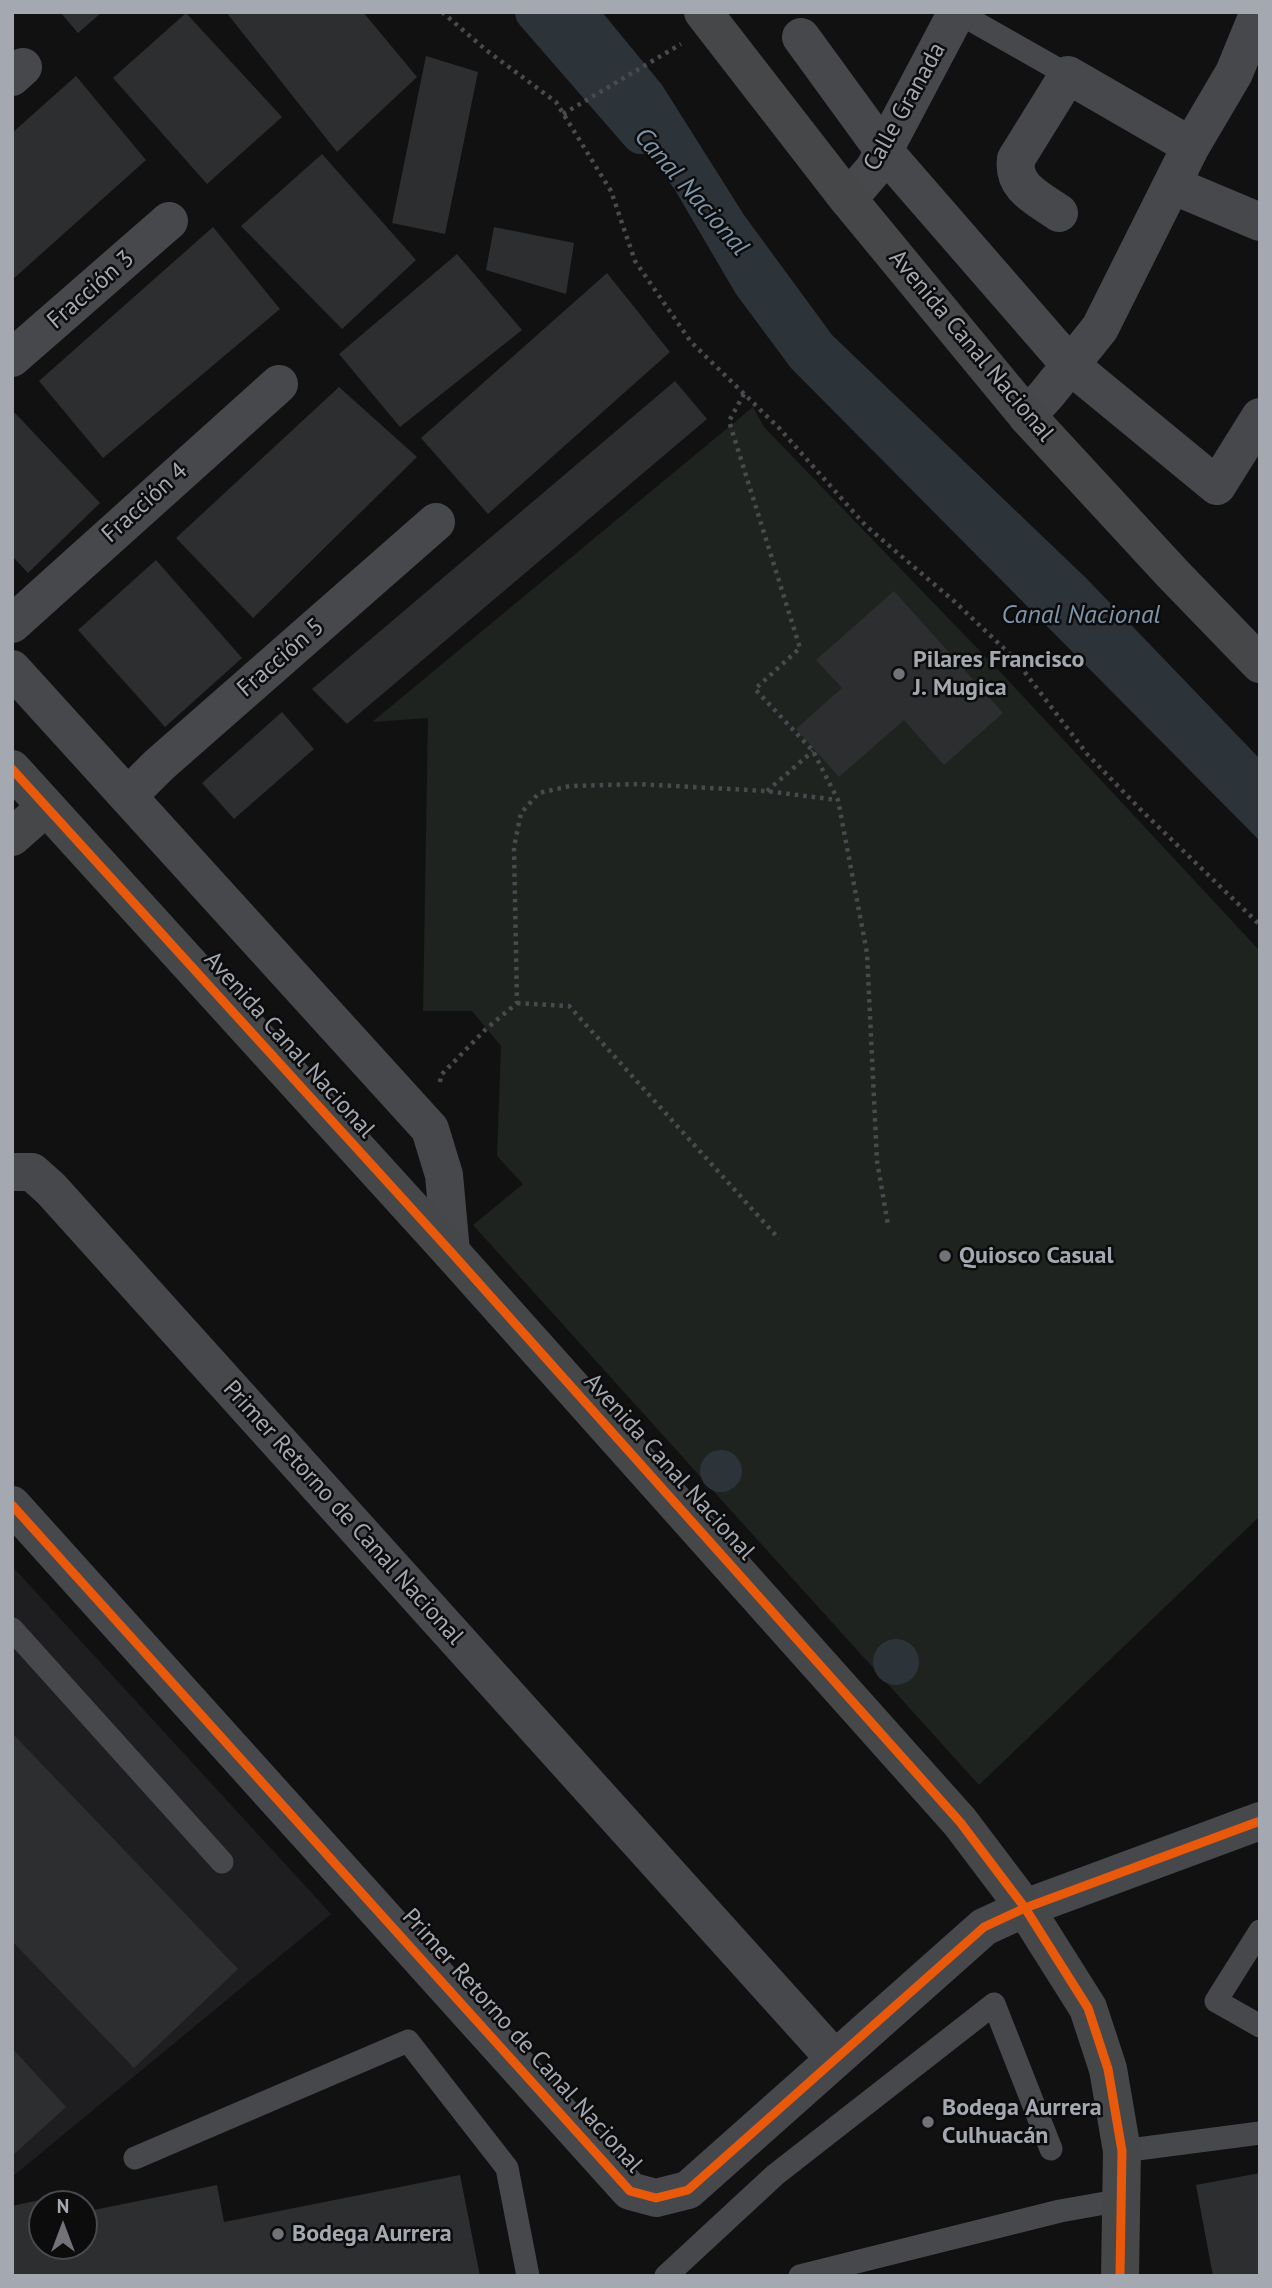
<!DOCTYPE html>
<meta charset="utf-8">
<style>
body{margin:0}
#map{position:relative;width:1272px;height:2288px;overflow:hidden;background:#111112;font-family:"PT Sans",sans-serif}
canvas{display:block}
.frame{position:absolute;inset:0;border:14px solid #a4a8b1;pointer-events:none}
.north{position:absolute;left:28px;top:2190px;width:70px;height:70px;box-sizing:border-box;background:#0c0c0d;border:2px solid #494a4f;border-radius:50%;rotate:0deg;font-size:19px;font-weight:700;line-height:28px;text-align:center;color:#a4a8b1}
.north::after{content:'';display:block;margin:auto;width:24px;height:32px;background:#717379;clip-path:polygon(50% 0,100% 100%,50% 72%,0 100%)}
</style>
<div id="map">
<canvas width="1272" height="2288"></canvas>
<div class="frame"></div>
<div class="north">N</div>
</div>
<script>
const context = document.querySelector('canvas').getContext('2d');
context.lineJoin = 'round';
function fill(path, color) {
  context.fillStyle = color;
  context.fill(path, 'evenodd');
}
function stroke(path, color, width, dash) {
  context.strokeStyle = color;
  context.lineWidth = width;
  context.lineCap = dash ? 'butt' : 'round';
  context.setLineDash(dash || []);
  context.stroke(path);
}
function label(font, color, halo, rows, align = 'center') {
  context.font = font + ' "PT Sans",sans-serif';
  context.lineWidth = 5;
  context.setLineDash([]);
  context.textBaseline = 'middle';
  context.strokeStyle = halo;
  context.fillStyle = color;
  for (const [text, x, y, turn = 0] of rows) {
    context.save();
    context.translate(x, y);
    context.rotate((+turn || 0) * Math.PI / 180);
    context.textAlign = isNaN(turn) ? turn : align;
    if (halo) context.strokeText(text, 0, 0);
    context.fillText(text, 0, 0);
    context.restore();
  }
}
const built = new Path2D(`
 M12,1566L331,1914L12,2177Z`);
const green = new Path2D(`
 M753,407L764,427L1005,677L1260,951V1516L979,1785L473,1225L523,1184L497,1156L501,1046L472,1011H423L428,718L372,722Z`);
const water = new Path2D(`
 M543,12H602L662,85L744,215L832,335L1086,578L1260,759V841L791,368L736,294L675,190L588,68Z
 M700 1471a21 21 0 1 1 42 0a21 21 0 1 1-42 0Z
 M873 1662a23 23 0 1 1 46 0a23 23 0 1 1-46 0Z`);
const canal = new Path2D(`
 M535,12L641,134`);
const building = new Path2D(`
 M60,12H102L78,33Z
 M226,12H363L417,77L337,152Z
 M186,13L282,117L207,184L113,78Z
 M426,56L478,72L445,234L392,223Z
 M76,76L146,160L12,280V133Z
 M322,154L416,260L342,329L241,226Z
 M213,227L280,309L103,458L39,381Z
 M494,227L574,243L566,294L486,270Z
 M457,254L522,330L400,427L339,354Z
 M607,273L670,352L488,514L421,438Z
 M675,381L707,419L347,724L312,689Z
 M339,387L417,457L253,618L176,538Z
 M15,413L100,503L28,573L12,556V415Z
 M156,560L242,658L165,727L78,630Z
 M894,591L1003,713L944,765L904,720L839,777L796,729L842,688L816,660Z
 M282,712L314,749L234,819L202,783Z
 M12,1733L238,1969L134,2068L12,1941Z
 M12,2048L66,2107L12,2156Z
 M1260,2173V2276H1213L1196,2185Z
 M460,2175L480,2276H12V2206L49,2198L50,2204H42V2246H84V2212L217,2185L224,2222Z`);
const path = new Path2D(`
 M442,12L486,50L556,102L611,191L635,261L691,342L779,428L866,526L955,602L1014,658L1087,754L1142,811L1260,925
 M563,114L681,44
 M744,394L729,421L800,648L755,689L813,751L838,800L867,953L877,1161L888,1225
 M767,791L813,751
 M517,1003L569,1006L779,1239
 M440,1082L441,1075L486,1029L517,1003L514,847L521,813L539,793L570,786L638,784L766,791L837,800`);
const lane = new Path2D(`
 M957,12L1068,75
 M12,1629L222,1862
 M1260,1931L1216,2001L1260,2026
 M1122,2151L1260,2133
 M135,2158L408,2041L507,2168L528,2276
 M666,2276L775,2175L994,2004L1051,2149
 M800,2276L1060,2211L1122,2200`);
const street = new Path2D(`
 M801,37L884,151L1070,365L1217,486L1260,417
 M12,77L23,67
 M1172,185L1260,222
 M848,199L874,169L957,12
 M1059,213C1038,198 1012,188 1016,159L1068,75L1191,146
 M12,358L169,221
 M1027,416L1047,394L1100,328L1191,146L1234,73L1259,12
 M12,624L279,384
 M12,669L430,1129L444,1175L451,1252
 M129,795L159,765L436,522
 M12,1172H32L51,1189L835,2059
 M12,1505L630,2191L656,2198L688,2190L984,1927L1025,1908L1260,1821`);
const secondary = new Path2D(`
 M703,12L848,199L1027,416L1172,573L1260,664
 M12,769L451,1252L960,1822L1025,1908L1088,2008L1108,2069L1122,2151L1120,2276
 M12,837L46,807`);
const cycleway = new Path2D(`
 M12,769L451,1252L960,1822L1025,1908L1088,2008L1108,2069L1122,2151L1120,2276
 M12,1505L630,2191L656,2198L688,2190L984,1927L1025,1908L1260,1821`);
const markers = [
 [899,674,7,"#717379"],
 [945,1256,7,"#717379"],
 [928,2122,7,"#717379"],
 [278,2234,7,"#717379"]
];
const streetNames = [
 ["Calle Granada",905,107,-61],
 ["Fracción 3",91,290,-41],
 ["Avenida Canal Nacional",971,346,50],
 ["Fracción 4",145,503,-42],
 ["Fracción 5",281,658,-41],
 ["Avenida Canal Nacional",289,1045,48],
 ["Avenida Canal Nacional",669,1467,48],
 ["Primer Retorno de Canal Nacional",343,1513,48],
 ["Primer Retorno de Canal Nacional",522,2041,48]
];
const poiNames = [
 ["Pilares Francisco",913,660],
 ["J. Mugica",913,688],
 ["Quiosco Casual",959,1256],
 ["Bodega Aurrera",942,2108],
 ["Culhuacán",942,2136],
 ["Bodega Aurrera",292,2234]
];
const waterNames = [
 ["Canal Nacional",691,192,49],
 ["Canal Nacional",1081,616]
];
fill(built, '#1e1e20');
fill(green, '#1e231f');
fill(water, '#2d3439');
stroke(canal, '#2d3439', 40);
fill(building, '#2d2e2f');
stroke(path, '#494a4d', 4.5, [3.5, 5]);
stroke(lane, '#47484b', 23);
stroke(street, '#47484b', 38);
stroke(secondary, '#464749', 38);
stroke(cycleway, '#e8590c', 9);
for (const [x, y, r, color] of markers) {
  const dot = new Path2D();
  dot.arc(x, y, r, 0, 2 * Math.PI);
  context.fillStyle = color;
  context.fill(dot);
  stroke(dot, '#0c0c0d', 2.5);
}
label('24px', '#a4a8b1', '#0c0c0d', streetNames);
label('bold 24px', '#a4a8b1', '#0c0c0d', poiNames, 'left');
label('italic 26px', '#7e94a9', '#0c0c0d', waterNames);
</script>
